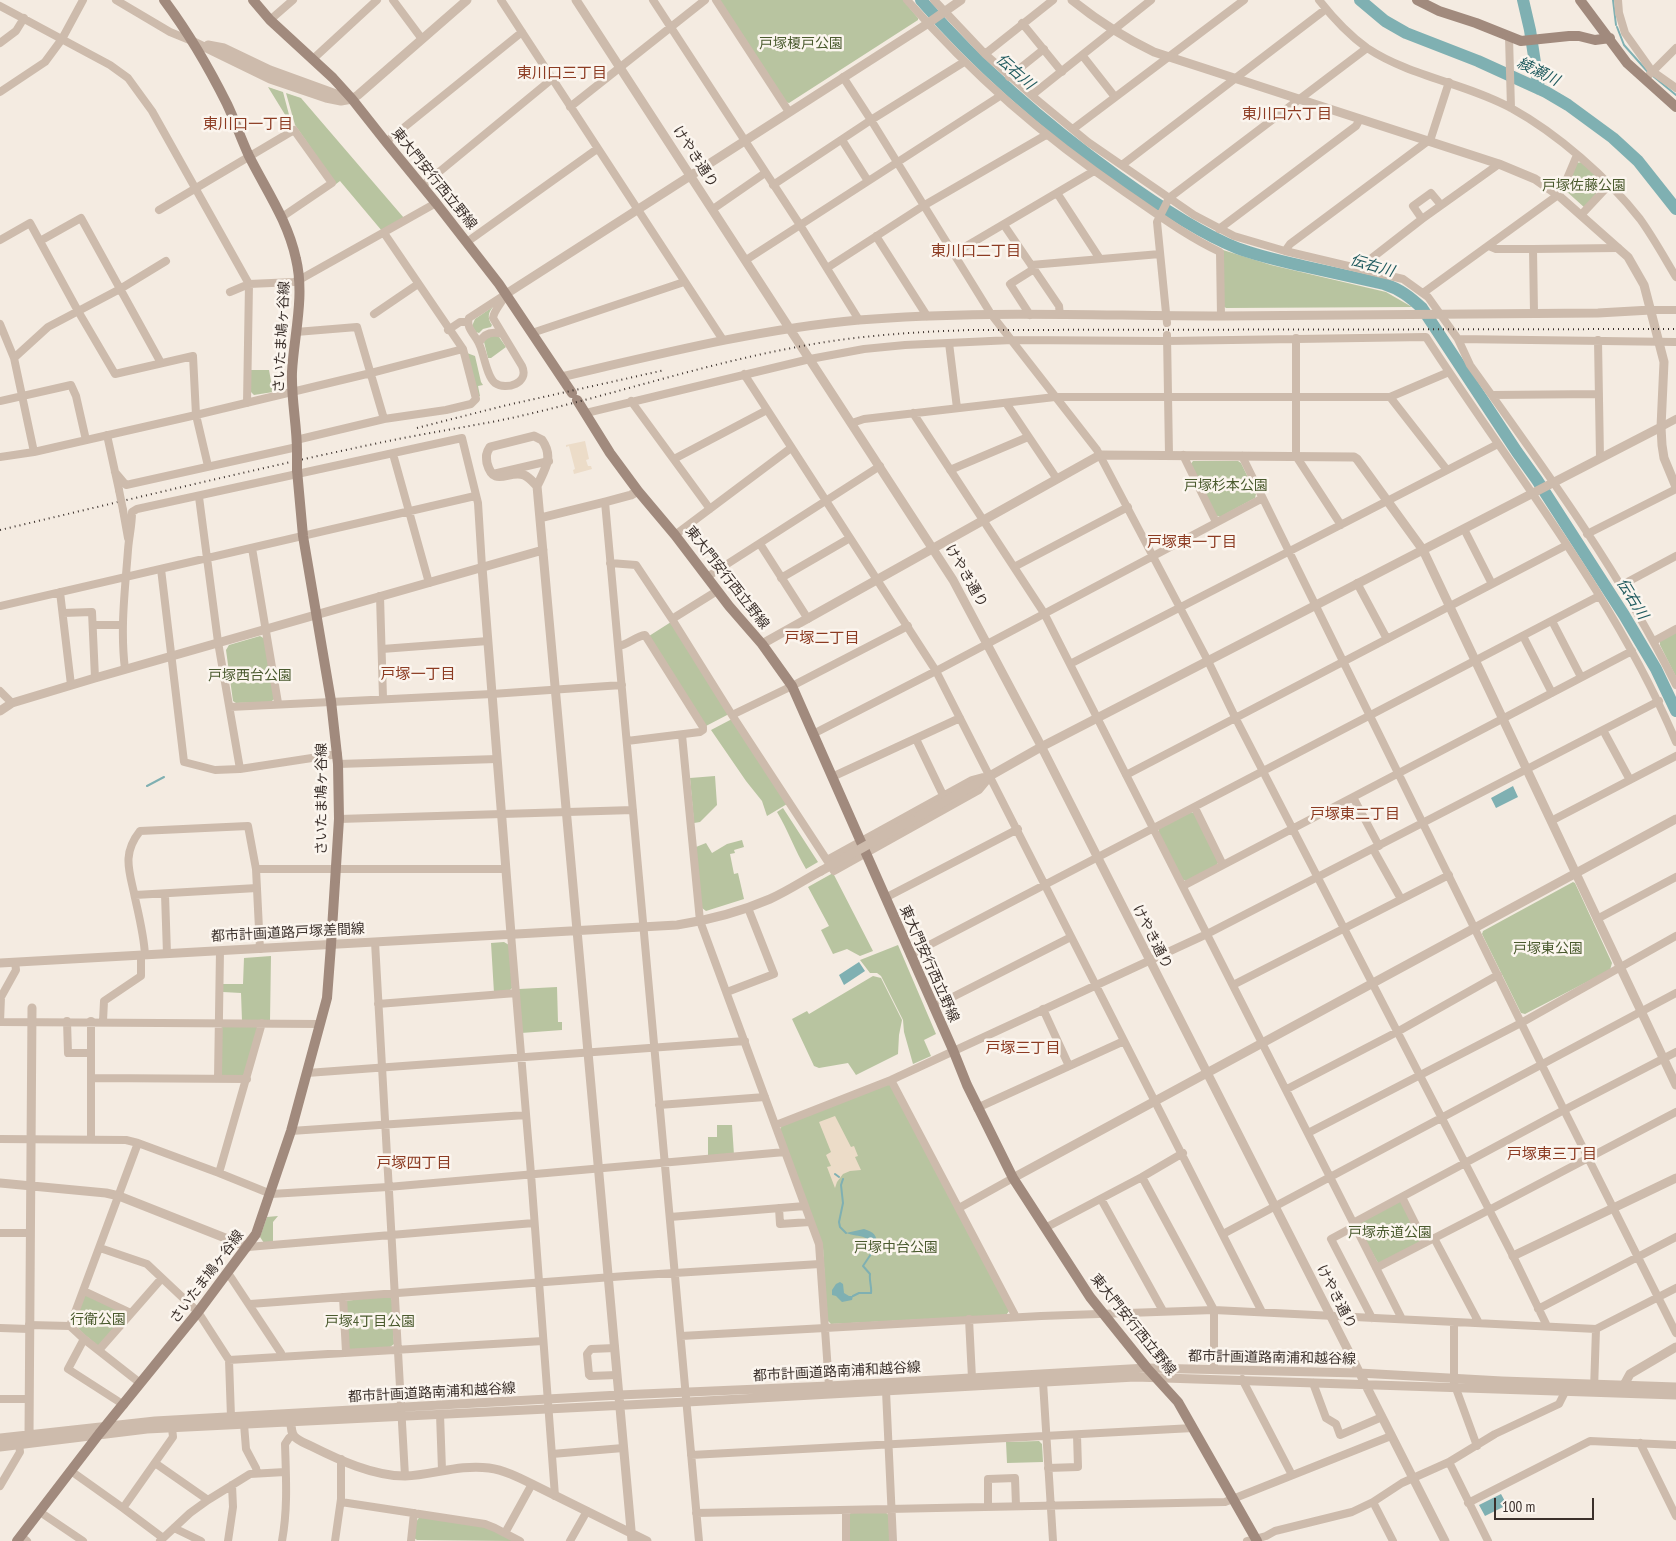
<!DOCTYPE html>
<meta charset="utf-8">
<style>
body{margin:0}
#map{position:relative;width:1676px;height:1541px;overflow:hidden;background:#f4ebe1;font-family:"PT Sans Narrow",sans-serif}
canvas{display:block}
.scale{position:absolute;left:1494px;top:1498px;width:100px;height:22px;box-sizing:border-box;border:2px solid #3b302b;border-top:0;padding-left:6px;font-size:15px;line-height:18px;white-space:nowrap;color:#3b302b;-webkit-text-stroke:4px #fbf5ee;paint-order:stroke}
</style>
<div id="map">
<canvas width="1676" height="1541"></canvas>
<div class="scale">100 m</div>
</div>
<script>
const context = document.querySelector('canvas').getContext('2d');
context.lineJoin = 'round';
function fill(path, color) {
  context.fillStyle = color;
  context.fill(path, 'evenodd');
}
function stroke(path, color, width, dash) {
  context.strokeStyle = color;
  context.lineWidth = width;
  context.lineCap = dash ? 'butt' : 'round';
  context.setLineDash(dash || []);
  context.stroke(path);
}
function label(font, color, halo, rows, align = 'center') {
  context.font = font + ' "PT Sans Narrow","Noto Sans JP",sans-serif';
  context.lineWidth = 5;
  context.setLineDash([]);
  context.textBaseline = 'middle';
  context.strokeStyle = halo;
  context.fillStyle = color;
  for (const [text, x, y, turn = 0] of rows) {
    context.save();
    context.translate(x, y);
    context.rotate((+turn || 0) * Math.PI / 180);
    context.textAlign = isNaN(turn) ? turn : align;
    if (halo) context.strokeText(text, 0, 0);
    context.fillText(text, 0, 0);
    context.restore();
  }
}
const green = new Path2D(`
 M718,0H903L918,18V20L789,103L786,102Z
 M268,87L283,92L292,126Z
 M286,93L301,98L404,218L382,231L340,181L336,184L295,125Z
 M1583,162L1605,183V186L1585,208L1565,190V188L1576,163Z
 M1223,250L1271,265L1386,292L1412,307L1226,308L1223,306Z
 M494,306C488,312 487,318 492,325L491,327L483,329L479,333L476,332L472,326L475,319Z
 M495,335L499,337L506,347L491,358H488L484,342L485,339Z
 M467,353L475,356L481,382L483,385L478,386L480,396L478,397Z
 M251,370H269L273,392L254,395L251,392Z
 M1193,461H1238L1241,463L1256,494L1255,498L1220,517L1215,515L1190,465Z
 M671,622L729,714L706,726L649,636Z
 M1676,632V677L1660,645V640Z
 M260,636L265,639L275,698L271,702L236,703L233,701L226,650L229,645Z
 M732,719L787,804L767,816L762,801L746,781L711,730Z
 M715,776L717,805L700,822L694,823L690,778Z
 M783,808L818,862L806,869C795,851 788,830 777,812Z
 M1190,812L1195,813L1219,860L1217,865L1186,881L1181,879L1159,834V828Z
 M742,840L744,847L734,850L735,853L730,854L734,874L738,873L744,899L706,911L702,908L696,847L706,843L712,853L727,844Z
 M833,873L873,951L860,956L847,949L833,954L821,930L829,926L808,887Z
 M1573,882L1575,883L1612,963L1610,970L1525,1014L1521,1013L1482,934L1483,931Z
 M504,942L509,945L512,988L508,992L494,993L491,943Z
 M898,945L936,1034L924,1040L931,1056L913,1064L904,1032L903,1020L881,976L877,973H870L860,960Z
 M271,956L270,1021H242L241,993L223,992V984H243L244,958Z
 M873,976L881,978L902,1020L899,1035L898,1054L856,1075L848,1063L819,1068L814,1066L792,1019L807,1011L809,1014Z
 M557,987L558,1022H562V1030L521,1033L519,989Z
 M256,1025L258,1030L246,1073L242,1076H223L221,1074V1028L224,1026Z
 M887,1083L891,1084L1010,1310L1006,1315L831,1324L827,1320L823,1248L780,1130L782,1125Z
 M717,1125H732L734,1155L708,1157V1137H717Z
 M1399,1201L1402,1202L1421,1239L1420,1243L1383,1263H1378L1358,1227L1359,1222Z
 M278,1216L273,1222V1243H264L260,1237L267,1217Z
 M85,1295L126,1312V1316L103,1345H97C70,1322 72,1328 85,1295Z
 M389,1295L392,1300L394,1344L390,1347L350,1350L348,1348L346,1301Z
 M1039,1441L1042,1444L1043,1462L1007,1463L1006,1442Z
 M885,1512L890,1516V1541H849L848,1515L851,1513Z
 M421,1516L485,1527L515,1541L417,1540L414,1538C415,1530 414,1521 421,1516Z`);
const plaza = new Path2D(`
 M585,441L589,459L586,460L588,466H591L592,469L574,474L573,470L575,469L569,446L566,447V445Z
 M835,1116L851,1147L854,1146L858,1156L855,1157L861,1170L850,1171L843,1174L837,1182L835,1188L827,1167L831,1166L826,1155L831,1152L819,1122Z`);
const water = new Path2D(`
 M1513,786L1518,797L1496,808L1491,798Z
 M859,962L865,971L844,985L839,975Z
 M864,1229C874,1232 877,1235 877,1246L871,1254C874,1233 859,1238 846,1233Z
 M840,1282L843,1284L844,1293L849,1296H853L852,1300L842,1302L836,1296L832,1295V1290L836,1284Z
 M1501,1494L1507,1505L1485,1516L1479,1505Z`);
const stream = new Path2D(`
 M1613,0L1616,25
 M1617,27L1624,45L1647,71
 M1653,76L1676,95
 M1276,264L1277,260
 M147,786L164,777
 M835,1174L839,1177
 M843,1179L841,1185L843,1203L839,1222L840,1227L846,1233
 M853,1296L859,1293H871C872,1287 869,1281 870,1274L863,1266L871,1254`);
const river = new Path2D(`
 M921,0C979,67 1046,125 1117,176C1153,202 1197,232 1237,248C1258,256 1281,261 1303,266C1330,272 1357,278 1384,284C1400,289 1410,297 1422,308L1517,452L1537,480L1624,615L1656,669L1676,711
 M1360,0L1385,21L1406,33L1478,61L1546,92L1568,105L1613,138L1638,161L1676,209
 M1523,0L1530,30L1539,89`);
const minor = new Path2D(`
 M116,0L170,32L192,41
 M393,0L422,39
 M501,0L723,340
 M653,0L800,225L859,320
 M716,0L789,112
 M907,0C973,76 1043,136 1126,193C1157,214 1186,236 1220,252L1221,316
 M934,0L985,54L1036,99L1088,142L1194,215L1234,236L1285,251L1403,279L1428,297L1458,339L1470,365C1544,468 1620,572 1676,685
 M1319,0C1333,18 1349,35 1367,48C1411,77 1465,83 1511,108C1558,134 1607,177 1640,219C1653,237 1664,257 1676,277
 M1618,0L1619,13L1625,33L1652,71L1676,88
 M0,6L110,65L128,78L152,111L249,284L247,403
 M270,20L293,0
 M1022,23L1062,72
 M1509,37L1511,108
 M0,43L16,31L24,18
 M985,54L1053,0
 M1082,55L1115,97
 M313,59L377,0
 M1649,75L1676,48
 M843,77L871,120L991,314L1097,450L1208,661L1236,719L1513,1256L1547,1326
 M1009,77L1044,49
 M0,92L45,62L62,39L83,0
 M1032,95L1151,0
 M570,107L705,0
 M1073,129L1244,0
 M842,140L868,181
 M1430,141L1449,82
 M386,142L522,32
 M1122,165L1326,9
 M773,185L871,120L964,62
 M422,186L552,79
 M1057,193L1100,259
 M713,209L765,173
 M159,210L294,130L332,183L282,217
 M1581,215L1609,185
 M1422,219L1413,206L1431,193L1441,205
 M1004,225L1059,306L1060,315
 M1219,229L1356,126L1360,119
 M876,236L927,316
 M0,240L30,223L78,311L115,374L193,356L196,415L208,466
 M40,241L81,218L161,363
 M467,242L597,149
 M1489,246L1496,249H1533L1618,248
 M1533,249L1534,313
 M1285,251L1290,244L1428,141
 M953,254L1094,171
 M746,260L1000,96
 M1031,265L1160,254
 M827,268L923,206L1046,135
 M1359,268L1422,219L1499,164
 M230,292L249,284L294,282L299,280L436,203
 M1423,293L1558,195L1566,181L1577,155
 M506,294C502,303 494,310 493,318L522,366C530,383 506,391 495,383C487,377 484,355 480,346C477,336 465,328 469,318Z
 M1651,310H1676
 M374,314L418,284
 M1030,315L1010,284L1034,269
 M1167,323L1157,222L1169,198L1367,48
 M0,324L14,358L34,452
 M448,330L460,322H468
 M296,332L357,327L384,419
 M532,333L684,282
 M1167,335L1169,455
 M1296,338V456L1341,525
 M1458,339L1676,342
 M1598,340L1600,458
 M479,343C484,333 492,331 502,334
 M949,343L957,408
 M14,358L48,327L120,289L166,261
 M744,374L936,671L1262,1312
 M1492,395L1599,394
 M1390,397L1447,470
 M0,401L71,385L76,396L86,440
 M631,401L710,509
 M1006,403L1057,479
 M586,413L810,359L864,349L905,345L1012,340L1167,341L1426,337C1512,470 1614,595 1676,742
 M913,413L1044,613L1402,1319
 M852,423L864,419L1055,397H1390L1449,372
 M1661,427L1676,419
 M107,435L119,490
 M296,440L384,419L446,410L471,404L476,399L463,349L384,233
 M393,454L429,583
 M1183,455L1216,522
 M1242,456L1564,1110L1676,1333
 M0,457L34,452L196,415L371,373L463,349
 M674,459L767,410
 M950,470L1028,437
 M115,472L126,485L297,447
 M493,474L549,461
 M199,497L218,642L240,769
 M605,502L699,1541
 M123,510L128,538
 M1464,529L1492,584
 M1587,534L1676,489
 M675,535L791,448
 M760,544L808,619
 M252,548L278,703
 M610,563L636,565L672,619L732,715L834,871L979,790L989,778
 M1014,567L1128,507
 M161,569L184,762L215,770L240,769L338,754
 M707,577L880,466
 M781,578L850,538
 M1357,583L1387,639
 M1620,586L1676,556
 M60,592L71,685
 M380,596L383,698
 M0,606L475,496
 M63,613L92,612L95,678
 M672,619L717,591
 M1552,621L1581,677
 M93,625H123
 M1523,636L1552,693
 M1654,641L1676,629
 M618,646C628,645 636,636 645,635L703,727V730L700,732L627,741
 M382,649L488,641
 M1070,664L1498,444
 M125,669C120,629 125,590 128,550C129,536 132,526 132,512L137,509L462,438L478,503L482,567
 M0,691L12,703
 M230,707L492,694L622,685
 M732,715L792,686L908,626
 M1603,730L1630,780
 M813,734L936,671L1261,499
 M682,735L700,921L819,1244L829,1386
 M916,739L943,795
 M338,764L497,759
 M1126,775L1567,545
 M832,777L960,718
 M1353,797L1379,846
 M1195,808L1223,865
 M339,819L633,810
 M1551,821L1676,756
 M1373,849L1401,899
 M827,860L972,780L983,777
 M256,869H505
 M1183,886L1632,651
 M165,894L167,954
 M135,895L257,888
 M885,898L1018,829
 M1597,919L1676,877
 M511,934L531,1174L555,1496
 M375,942L405,1476
 M145,955C144,936 139,916 135,898C130,872 121,855 140,831L248,826L256,869L260,949
 M910,955L1599,596
 M1233,985L1449,875
 M727,992L774,974L748,908
 M378,1004L516,993
 M933,1007L1071,937
 M1043,1009L1069,1066
 M67,1021L68,1053H91
 M91,1021V1139
 M103,1021L104,1001L141,976V956
 M0,1022L320,1024
 M0,1022L1,997L16,970L15,962
 M307,1073L745,1041
 M91,1078L247,1079
 M218,1078L220,951
 M891,1080L1016,1317
 M1287,1089L1397,1032L1498,975
 M659,1105L765,1097
 M977,1108L1124,1041
 M776,1125L891,1080L1207,934L1659,701
 M291,1131L526,1115
 M1308,1133L1521,1023L1676,936
 M0,1139L126,1140L138,1143L219,1173L271,1194L388,1187L785,1152
 M219,1173L262,1023
 M1142,1177L1214,1310V1370
 M1402,1197L1425,1243
 M1101,1199L1163,1311
 M779,1208L780,1224L810,1222
 M959,1208L1013,1178
 M670,1217L805,1206
 M1353,1223L1564,1110L1676,1052
 M1355,1226L1331,1239L1372,1318
 M1045,1228L1142,1177L1183,1153
 M0,1233H30
 M1223,1234L1676,993
 M1434,1238L1479,1323
 M248,1247L534,1223
 M100,1248L147,1264L198,1312L229,1360L231,1417
 M1376,1268L1489,1210L1676,1112
 M228,1273L281,1353V1356
 M84,1291L131,1313
 M343,1297L346,1352
 M250,1304L626,1276L820,1264
 M1538,1309L1676,1237
 M969,1319L972,1378
 M1454,1322V1383L1477,1446
 M29,1325L70,1326L84,1339L140,1383
 M70,1326L138,1143
 M0,1328L29,1329
 M681,1336L1041,1316L1214,1310L1596,1329L1676,1288
 M84,1339L68,1369L124,1405
 M615,1348L591,1349L587,1354L589,1375L590,1376L617,1375
 M99,1350L162,1278
 M229,1360L543,1341
 M1242,1379L1292,1475
 M1043,1382L1053,1541
 M1313,1383L1326,1418L1336,1424L1340,1435L1382,1417
 M1594,1390L1596,1329
 M886,1391L893,1541
 M0,1399H29
 M440,1414L442,1470
 M244,1424L246,1449L256,1468L257,1473
 M1640,1443L1676,1516
 M552,1454L623,1448
 M691,1455L1193,1428
 M1449,1462L1488,1541
 M155,1463L208,1500
 M1048,1468L1078,1467L1077,1435
 M71,1471L123,1508L163,1538
 M0,1486L20,1452L19,1444
 M341,1502L485,1524L495,1528L520,1541
 M1373,1502L1393,1541
 M1468,1503L1590,1441L1676,1445
 M988,1507V1479L1015,1478L1016,1506
 M123,1508L173,1437L172,1428
 M846,1511V1541
 M40,1512L83,1541
 M696,1513L1225,1502L1391,1436
 M174,1528L201,1541
 M505,1533L532,1484
 M21,1536L27,1541
 M160,1541L190,1513L208,1500L250,1474L285,1472
 M228,1541L233,1507L232,1485
 M282,1541C288,1508 286,1477 285,1444L289,1438L293,1435
 M335,1541L341,1499V1459
 M411,1541L414,1513
 M570,1541L587,1511
 M1247,1541L1266,1536L1275,1531L1352,1512L1373,1502L1402,1483L1449,1462L1495,1434L1559,1404L1566,1390`);
const tertiary = new Path2D(`
 M576,0L953,580L1038,740L1445,1541
 M1072,0C1099,22 1123,37 1154,52L1499,164L1535,179L1558,195L1628,257L1644,285L1664,362L1661,427L1662,445L1664,458L1676,487
 M192,41L270,79L326,98L341,101L352,99L358,95L467,0
 M208,45L224,48L270,70L347,98
 M506,294L927,24L961,0
 M561,377C660,354 759,329 859,320C980,310 1100,316 1221,316C1346,316 1472,313 1598,313L1651,310
 M537,486C533,482 529,477 524,475C509,469 494,489 487,463C486,456 486,453 490,447L534,436L542,440C554,457 545,469 537,486L632,1541
 M540,518L605,502L631,495L638,491
 M482,567L511,934
 M762,644L1100,455L1354,457L1357,459L1423,550L1676,1085
 M0,711L12,703L95,678L543,550
 M912,820L1041,747L1661,427
 M0,963L677,925C709,920 740,912 770,899C788,891 804,880 821,871
 M1013,1178L1676,819
 M0,1183L106,1193L119,1196L248,1247
 M1513,1256L1676,1178
 M1624,1385L1630,1374L1676,1347
 M291,1422C291,1427 291,1432 294,1436C298,1441 305,1443 311,1446C339,1460 373,1476 405,1476C433,1475 460,1464 489,1468C504,1470 518,1477 532,1484L647,1541
 M29,1435L32,1008
 M0,1438L155,1421L619,1395L829,1386L1147,1368L1359,1373L1502,1381L1676,1387
 M0,1447L147,1429L687,1402L1135,1377L1676,1395`);
const secondary = new Path2D(`
 M164,0C188,32 209,68 227,104C235,121 241,139 249,156C266,190 288,221 296,259C305,296 294,335 292,372C291,399 297,425 297,451
 M253,0L270,20L333,78L352,99L386,142L436,203L499,284L572,393
 M1417,0L1439,11L1476,23L1521,41L1569,36H1579L1595,40L1610,38
 M1580,0L1627,63L1676,107
 M577,400L610,453L638,491L675,535L729,606L762,644L792,686L953,1050L967,1085L1013,1178L1090,1297L1147,1368L1178,1402L1257,1541
 M17,1541L99,1434L198,1312L256,1234L291,1131L320,1024L327,998L331,945L339,819L338,764L331,701L303,536L297,470`);
const rail = new Path2D(`
 M417,428L503,406L665,370
 M0,530C123,501 246,471 369,445C415,435 461,428 507,419C603,398 696,366 792,348C851,336 911,332 971,330L1676,329`);
const minorBridge = new Path2D(`
 M119,490L123,510`);
const tertiaryBridge = new Path2D(`
 M821,871L912,820`);
const secondaryBridge = new Path2D(`
 M297,451V470`);
const parkNames = [
 ["戸塚榎戸公園",801,44],
 ["戸塚佐藤公園",1584,186],
 ["戸塚杉本公園",1226,486],
 ["戸塚西台公園",250,676],
 ["戸塚東公園",1548,949],
 ["戸塚赤道公園",1390,1233],
 ["戸塚中台公園",896,1248],
 ["行衛公園",98,1320],
 ["戸塚4丁目公園",370,1322]
];
const streetNames = [
 ["けやき通り",695,157,57],
 ["東大門安行西立野線",434,179,51],
 ["さいたま鳩ヶ谷線",282,337,-87],
 ["けやき通り",966,576,60],
 ["東大門安行西立野線",727,578,52],
 ["さいたま鳩ヶ谷線",322,799,-90],
 ["都市計画道路戸塚差間線",288,933,-3],
 ["けやき通り",1152,937,63],
 ["東大門安行西立野線",929,964,66],
 ["さいたま鳩ヶ谷線",207,1277,-53],
 ["けやき通り",1336,1297,63],
 ["東大門安行西立野線",1133,1325,51],
 ["都市計画道路南浦和越谷線",1272,1358,1],
 ["都市計画道路南浦和越谷線",837,1372,-3],
 ["都市計画道路南浦和越谷線",432,1393,-3]
];
const waterNames = [
 ["伝右川",1015,72,41],
 ["綾瀬川",1538,72,26],
 ["伝右川",1372,266,16],
 ["伝右川",1632,599,58]
];
const neighbourhoodNames = [
 ["東川口三丁目",562,74],
 ["東川口六丁目",1287,115],
 ["東川口一丁目",248,125],
 ["東川口二丁目",976,252],
 ["戸塚東一丁目",1192,543],
 ["戸塚二丁目",822,639],
 ["戸塚一丁目",418,675],
 ["戸塚東二丁目",1355,815],
 ["戸塚三丁目",1023,1049],
 ["戸塚東三丁目",1552,1155],
 ["戸塚四丁目",414,1164]
];
fill(green, '#b8c4a0');
fill(plaza, '#ecdcc8');
fill(water, '#7fb0b2');
stroke(stream, '#7fb0b2', 2);
stroke(river, '#7fb0b2', 12);
stroke(minor, '#cdbbac', 8);
stroke(tertiary, '#cdbbac', 9);
stroke(secondary, '#a18a7d', 10);
stroke(rail, '#3b302b', 2, [1, 4]);
stroke(minorBridge, '#cdbbac', 8);
stroke(tertiaryBridge, '#cdbbac', 9);
stroke(secondaryBridge, '#a18a7d', 10);
label('14px', '#4a5a2e', '#fbf5ee', parkNames);
label('14px', '#3b302b', '#fbf5ee', streetNames);
label('italic 15px', '#1f5a5e', '#fbf5ee', waterNames);
label('15px', '#8c3b22', '#fbf5ee', neighbourhoodNames);
</script>
